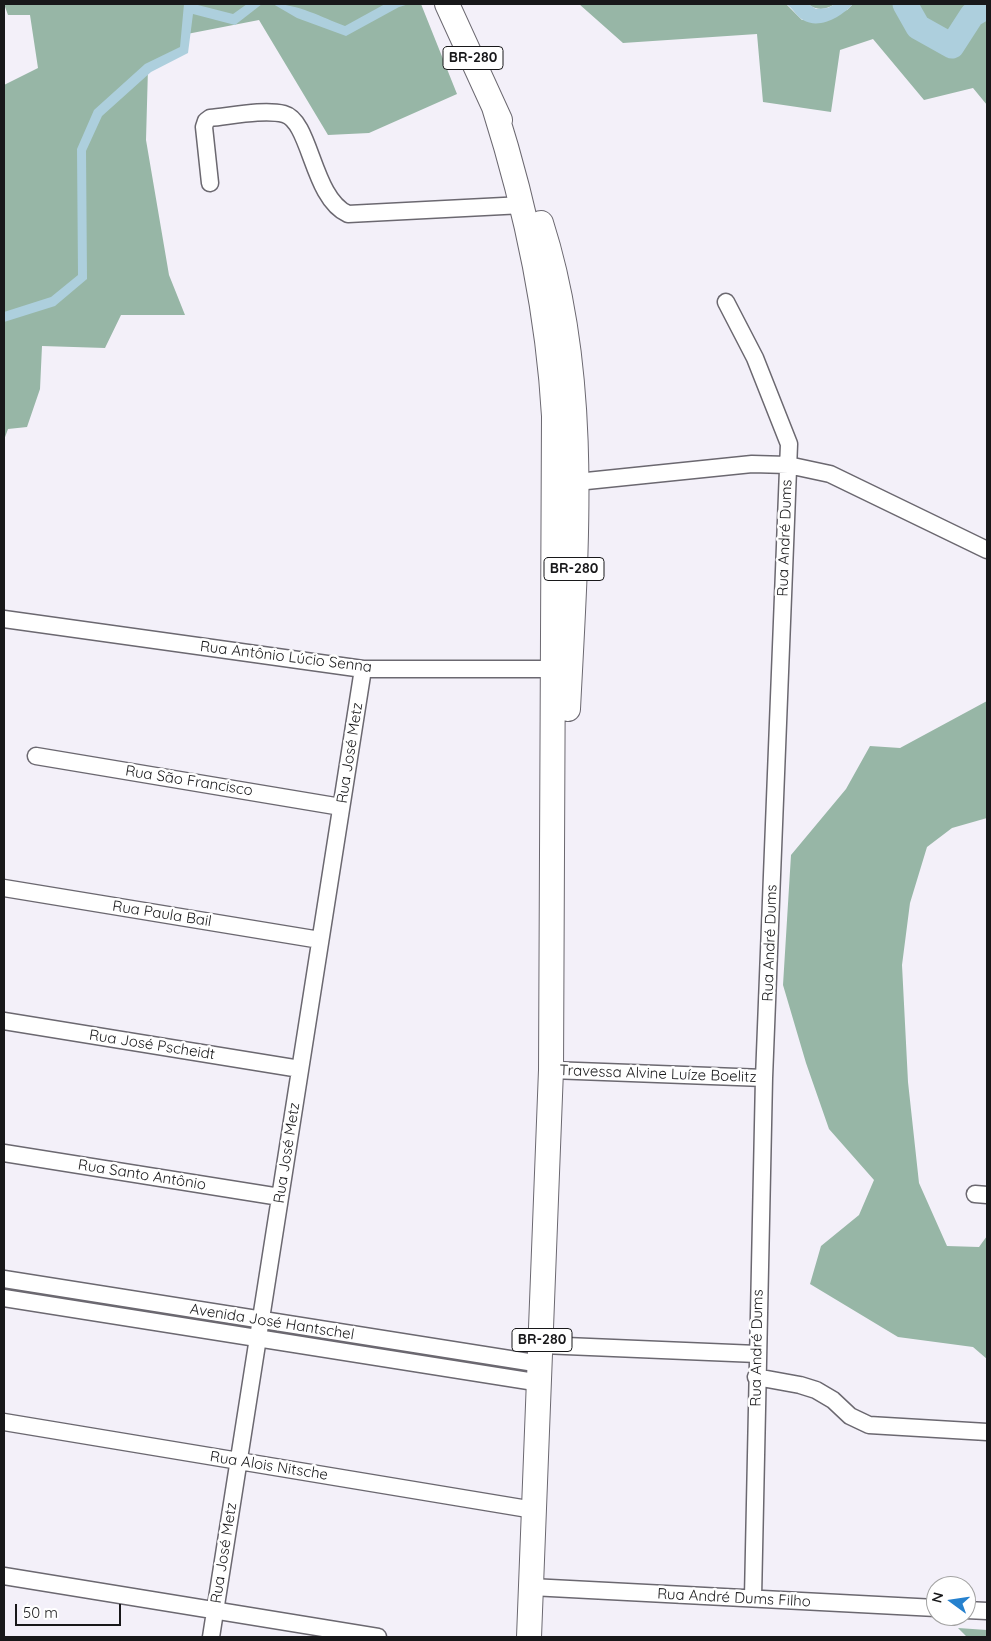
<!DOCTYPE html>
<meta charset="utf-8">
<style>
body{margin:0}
#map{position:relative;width:991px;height:1641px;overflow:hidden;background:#f3f0f9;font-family:Quicksand,sans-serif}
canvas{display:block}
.frame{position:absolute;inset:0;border:5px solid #18181a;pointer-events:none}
.north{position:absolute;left:926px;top:1576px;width:50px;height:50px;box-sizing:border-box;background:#fff;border:1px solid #a3a3a3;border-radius:50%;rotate:284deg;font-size:14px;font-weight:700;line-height:20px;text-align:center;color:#18181a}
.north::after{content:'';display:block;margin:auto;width:18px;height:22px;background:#2681ce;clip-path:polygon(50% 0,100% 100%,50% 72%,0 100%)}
.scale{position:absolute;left:15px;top:1604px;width:106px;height:22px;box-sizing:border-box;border:2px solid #18181a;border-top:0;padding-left:6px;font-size:15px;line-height:18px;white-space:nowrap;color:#18181a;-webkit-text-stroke:4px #fff;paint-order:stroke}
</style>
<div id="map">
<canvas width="991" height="1641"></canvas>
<div class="frame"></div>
<div class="north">N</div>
<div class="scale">50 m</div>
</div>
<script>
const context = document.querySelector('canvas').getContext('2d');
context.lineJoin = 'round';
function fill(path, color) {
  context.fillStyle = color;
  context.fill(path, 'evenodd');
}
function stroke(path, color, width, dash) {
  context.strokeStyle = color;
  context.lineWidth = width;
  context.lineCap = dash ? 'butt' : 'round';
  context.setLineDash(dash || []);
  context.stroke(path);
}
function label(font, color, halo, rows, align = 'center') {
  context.font = font + ' Quicksand,sans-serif';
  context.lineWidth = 5;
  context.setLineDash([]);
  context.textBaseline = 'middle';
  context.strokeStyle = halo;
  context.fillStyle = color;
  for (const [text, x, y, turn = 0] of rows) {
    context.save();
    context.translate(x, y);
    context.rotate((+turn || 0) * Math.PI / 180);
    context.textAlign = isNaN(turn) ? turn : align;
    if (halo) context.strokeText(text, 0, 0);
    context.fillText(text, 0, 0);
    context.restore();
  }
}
const forest = new Path2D(`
 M4,4H421L457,94L369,133L328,135L259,20L187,34L184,51L148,68L146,140L169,275L185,315H121L105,348L42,346L40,389L27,427L8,429L4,440V85L38,68L30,15H8Z
 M579,4H786L802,20L847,10L853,4H987V105L973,88L924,100L873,39L840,50L831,112L763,102L757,34L623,43Z
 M808,4H835C826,10 817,11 808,4Z
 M987,701V818L952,828L927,847L910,903L902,965L908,1082L919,1183L947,1246L979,1247L987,1236V1359L973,1347L898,1337L810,1284L821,1246L859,1215L874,1180L829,1129L806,1063L783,985L791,855L846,789L870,746L900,748Z
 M958,1628L987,1630V1637H967Z`);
const water = new Path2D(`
 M184,4H194L233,14L247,4H262L235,25L193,14L188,53L151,72L102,116L86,151L87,279L55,306L4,322V312L51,297L78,275L77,149L94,110L145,64L180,47Z
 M273,4C298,4 321,17 345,26L385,4H409L399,7L346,36L297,18Z
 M786,4H808L816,9L828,8L835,4H853C842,16 820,30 803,20C797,17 793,8 786,4Z`);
const river = new Path2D(`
 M905,4L918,27L952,46L972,15L987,6`);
const minor = new Path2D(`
 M210,183L204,127L206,121L210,118C231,116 264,109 284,114C311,121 312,198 348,214L523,205
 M726,302L755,358L789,444L764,1078L753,1598
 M567,483L752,464L788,465L830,474L987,550
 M4,619L363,669H563
 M36,756L341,807
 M4,888L320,940
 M4,1021L300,1069
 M551,1070L764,1078
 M4,1153L280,1197
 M975,1194L987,1195
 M4,1279L541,1364
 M4,1298L541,1383
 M542,1345L757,1354
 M756,1377L800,1385L816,1390L833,1400L850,1416L869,1425L987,1432
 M4,1422L534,1510
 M4,1576L378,1637
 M531,1587L936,1608
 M966,1610L987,1611
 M211,1637L363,669`);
const highway = new Path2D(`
 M447,4L500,120
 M494,107C526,208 548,310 554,416L551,1070L529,1637
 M541,223C591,379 576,548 568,709`);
const shields = [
 [473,58,60],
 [574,569,60],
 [542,1340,60]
];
const shieldNames = [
 ["BR-280",473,58],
 ["BR-280",574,569],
 ["BR-280",542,1340]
];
const streetNames = [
 ["Rua André Dums",785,538,-88],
 ["Rua Antônio Lúcio Senna",286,657,7],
 ["Rua José Metz",350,753,-81],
 ["Rua São Francisco",189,781,9],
 ["Rua Paula Bail",162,914,9],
 ["Rua André Dums",770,943,-88],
 ["Rua José Pscheidt",152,1045,9],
 ["Travessa Alvine Luíze Boelitz",658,1074,2],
 ["Rua José Metz",287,1153,-81],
 ["Rua Santo Antônio",142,1175,9],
 ["Avenida José Hantschel",272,1322,9],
 ["Rua André Dums",757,1348,-89],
 ["Rua Alois Nitsche",269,1466,9],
 ["Rua José Metz",224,1553,-81],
 ["Rua André Dums Filho",734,1598,3]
];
fill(forest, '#97b6a6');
fill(water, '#adcfdd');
stroke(river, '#adcfdd', 25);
stroke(minor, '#6b6870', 19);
stroke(highway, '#6b6870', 26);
stroke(minor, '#fff', 16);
stroke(highway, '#fff', 24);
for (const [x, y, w] of shields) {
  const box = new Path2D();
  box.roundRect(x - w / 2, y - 11.5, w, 23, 4);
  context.fillStyle = '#fff';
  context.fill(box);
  stroke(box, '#18181a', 1);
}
label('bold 14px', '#18181a', null, shieldNames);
label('15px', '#18181a', '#fff', streetNames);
</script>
